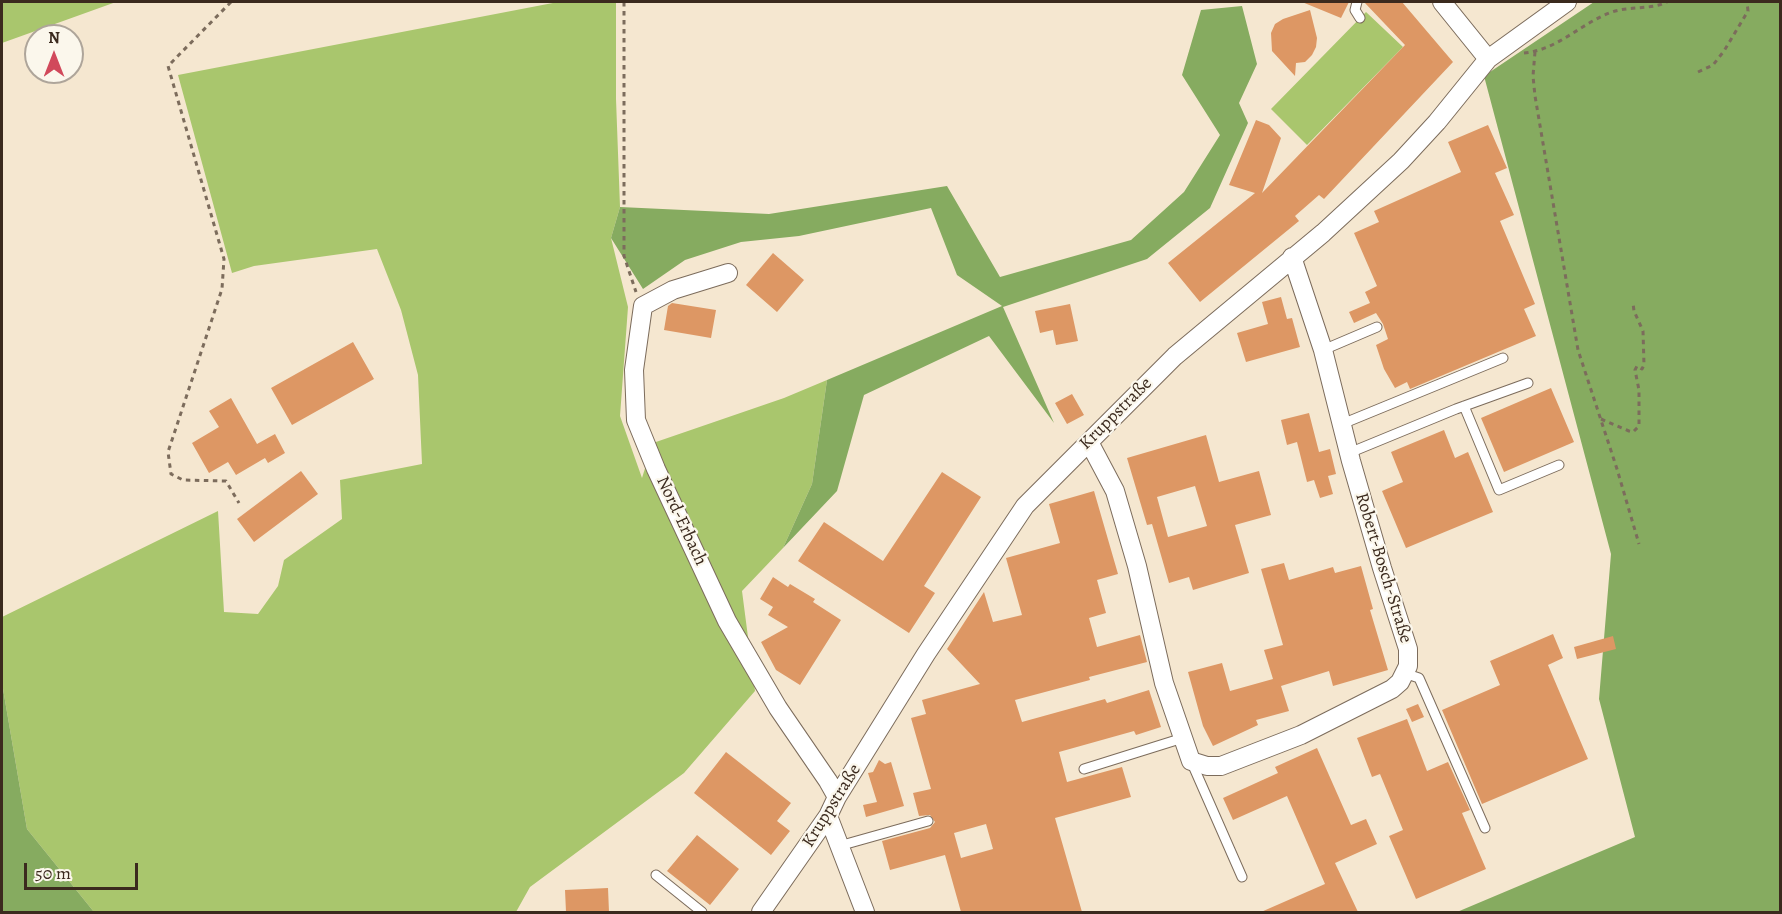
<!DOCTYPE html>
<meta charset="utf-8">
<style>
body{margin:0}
#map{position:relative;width:1782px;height:914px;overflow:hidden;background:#f5e7d0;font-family:Alegreya,serif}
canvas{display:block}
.frame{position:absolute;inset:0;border:3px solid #3b2a1e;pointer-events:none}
.north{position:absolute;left:24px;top:24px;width:60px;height:60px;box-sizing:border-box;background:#fbf7ec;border:2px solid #aea59a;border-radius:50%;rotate:0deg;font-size:16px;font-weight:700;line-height:24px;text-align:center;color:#3b2a1e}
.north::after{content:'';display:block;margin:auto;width:21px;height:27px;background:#d1495b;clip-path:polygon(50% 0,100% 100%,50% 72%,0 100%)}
.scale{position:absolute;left:24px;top:863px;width:114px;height:27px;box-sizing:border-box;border:3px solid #3b2a1e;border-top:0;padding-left:8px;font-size:18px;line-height:21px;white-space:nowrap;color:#3b2a1e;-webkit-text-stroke:4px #fbf7ec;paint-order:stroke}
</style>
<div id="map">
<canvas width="1782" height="914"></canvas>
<div class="frame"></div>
<div class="north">N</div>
<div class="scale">50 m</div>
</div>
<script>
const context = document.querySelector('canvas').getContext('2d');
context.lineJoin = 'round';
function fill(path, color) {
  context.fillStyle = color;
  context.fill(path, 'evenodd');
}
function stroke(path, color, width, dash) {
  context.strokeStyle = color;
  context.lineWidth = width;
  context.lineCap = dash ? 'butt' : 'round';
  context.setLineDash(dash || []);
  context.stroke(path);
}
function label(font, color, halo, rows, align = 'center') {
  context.font = font + ' Alegreya,serif';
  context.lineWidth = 4.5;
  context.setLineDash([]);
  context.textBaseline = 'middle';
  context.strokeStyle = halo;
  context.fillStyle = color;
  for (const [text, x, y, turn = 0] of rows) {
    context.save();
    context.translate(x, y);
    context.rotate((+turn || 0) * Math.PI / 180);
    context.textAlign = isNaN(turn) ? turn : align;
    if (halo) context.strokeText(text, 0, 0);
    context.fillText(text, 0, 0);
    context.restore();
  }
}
const green = new Path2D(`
 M2,2H116L2,43Z
 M558,2H616V99L620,207L611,238L628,307L620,416L642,478L653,443L784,398L827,380L812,484L783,548L742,591L755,691L684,773L530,887L516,912H94L27,829L2,683V617L218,511L224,612L258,614L278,586L284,560L342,519L340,480L422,464L418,375L401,310L377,249L254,266L232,273L178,75Z
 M1366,12L1403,47L1307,145L1271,109Z`);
const forest = new Path2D(`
 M1594,2H1780V912H1457L1635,837L1599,699L1611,554L1484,76Z
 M1242,6L1257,64L1239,103L1248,123L1210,208L1147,259L1003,307L1054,423L989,336L864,395L837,491L783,548L812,484L827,380L1002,306L957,275L931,208L799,236L741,242L685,260L643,289L611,238L620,207L769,214L947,186L1000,277L1131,240L1184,192L1220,135L1182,75L1201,10Z
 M2,683L27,829L94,912H2Z`);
const building = new Path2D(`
 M1302,2H1349L1341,18Z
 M1364,2H1402L1453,62L1324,199L1319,195L1295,216L1299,221L1200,302L1168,263L1255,193L1229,185L1256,120L1269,125L1281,138L1262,193L1405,45Z
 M1310,10L1317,38L1316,47L1312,55L1305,62L1296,63L1295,76L1272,51L1271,33L1275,24L1283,19Z
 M1488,125L1507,168L1495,173L1514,215L1500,221L1535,304L1524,309L1536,336L1410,389L1407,382L1395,388L1384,369L1376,345L1388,339L1383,324L1376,313L1354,323L1349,312L1370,303L1365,292L1377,286L1354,233L1379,222L1374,211L1461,172L1448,142Z
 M773,253L804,280L777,312L746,285Z
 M1281,297L1287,319L1292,318L1300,347L1246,362L1237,333L1268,324L1262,302Z
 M672,303L716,310L711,338L664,330L668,306Z
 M1070,304L1078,341L1056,345L1053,330L1040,333L1035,311Z
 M353,342L374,379L292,425L271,388Z
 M1551,388L1574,442L1504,472L1481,418Z
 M1072,394L1084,415L1067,424L1055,403Z
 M231,398L257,444L275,434L285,453L268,463L265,458L236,475L228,462L209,473L192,443L219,427L209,411Z
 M1309,413L1319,452L1330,449L1336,474L1328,476L1333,494L1320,498L1314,480L1307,482L1297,442L1287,445L1281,420Z
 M1444,430L1455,458L1468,452L1493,512L1406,548L1382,491L1403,482L1391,452Z
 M1206,435L1219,482L1259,471L1271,515L1235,525L1249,573L1193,590L1189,577L1169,583L1152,524L1147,525L1127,458ZM1195,486L1207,526L1168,537L1157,497Z
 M301,471L318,494L254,542L237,519Z
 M942,472L981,497L924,586L935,593L909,633L798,561L824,522L883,561Z
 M1094,491L1118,574L1097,580L1106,613L1089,618L1097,647L1140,635L1147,662L1089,677L1090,680L1015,700L1022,722L1105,699L1107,703L1149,690L1161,727L1136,735L1134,731L1059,752L1067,782L1122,767L1131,797L1055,818L1082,912H961L945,855L890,870L882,841L930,828L935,822L930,815L919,816L913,793L931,789L911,718L926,714L922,700L980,684L947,649L984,592L993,622L1022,615L1006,558L1060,543L1049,504ZM986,824L993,849L961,858L954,833Z
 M1284,563L1289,580L1333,567L1335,573L1361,566L1373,609L1370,610L1388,670L1333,686L1329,671L1281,686L1289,711L1256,720L1258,725L1213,746L1203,726L1188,672L1222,663L1230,691L1273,679L1264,650L1283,645L1261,569Z
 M773,577L788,587L790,584L815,599L813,602L841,620L800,685L776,670L761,642L788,627L768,615L773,607L760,599Z
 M1553,634L1563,658L1548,665L1588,759L1482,804L1442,710L1500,685L1490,661Z
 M1613,636L1616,649L1577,659L1574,647Z
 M1418,704L1424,717L1412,722L1406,709Z
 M1407,719L1427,771L1448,762L1470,810L1462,813L1486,869L1416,899L1389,836L1403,830L1380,774L1372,777L1357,738Z
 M1317,748L1351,825L1366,819L1377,844L1335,863L1358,912H1261L1325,884L1287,796L1233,820L1223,798L1278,773L1275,767Z
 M726,752L791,803L777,821L790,831L771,855L694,793Z
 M879,760L885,764L891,762L904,806L866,817L863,805L877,802L868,773L873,772Z
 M697,835L739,869L710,905L667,871Z
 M608,888L609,912H566L565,890Z`);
const path = new Path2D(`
 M231,2L168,66L224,259L222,289L168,452L171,474L183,480L226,481L239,503
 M624,2V256L636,292
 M1535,52L1533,76L1535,96L1578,350L1617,469L1639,544
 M1524,53C1558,50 1581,23 1612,12C1630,6 1650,10 1667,2
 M1698,72L1713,65L1724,51L1748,11L1747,2
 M1601,419L1629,431L1633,432L1639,426V390L1635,370L1637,366L1642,369L1644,365L1643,331L1634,311L1633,303`);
const service = new Path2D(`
 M1357,2L1355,10L1360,18
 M1323,350L1377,327
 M1464,406L1499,490L1559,465
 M1342,424L1503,358
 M1349,453L1456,409L1528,383
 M1404,673L1419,678L1485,828
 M1191,761L1242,877
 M1084,769L1183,738
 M839,846L928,821
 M656,875L702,912`);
const minor = new Path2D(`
 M1442,2L1488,59
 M728,273L673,290L643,306L634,370L636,420L656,469L727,621L778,708L828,781L837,797
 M1089,442L1115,491L1137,566L1164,683L1191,761L1207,766H1221L1301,735L1392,689L1400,682L1408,666V649L1382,568L1351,461L1323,350L1292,257
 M828,816L865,912
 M761,912L828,816L837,797L926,654L1025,506L1175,356L1323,233L1401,161L1437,122L1488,59L1567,2`);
const streetNames = [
 ["Kruppstraße",1116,414,-45],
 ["Nord-Erbach",681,521,65],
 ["Robert-Bosch-Straße",1383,568,73],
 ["Kruppstraße",832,806,-58]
];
fill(green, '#a9c66d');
fill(forest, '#86ab60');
fill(building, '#dd9764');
stroke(service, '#7c6c5c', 11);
stroke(minor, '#7c6c5c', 20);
stroke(path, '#7c6c5c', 3, [4.5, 4.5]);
stroke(service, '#fff', 9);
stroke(minor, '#fff', 18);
label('18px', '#3b2a1e', '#fbf7ec', streetNames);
</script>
